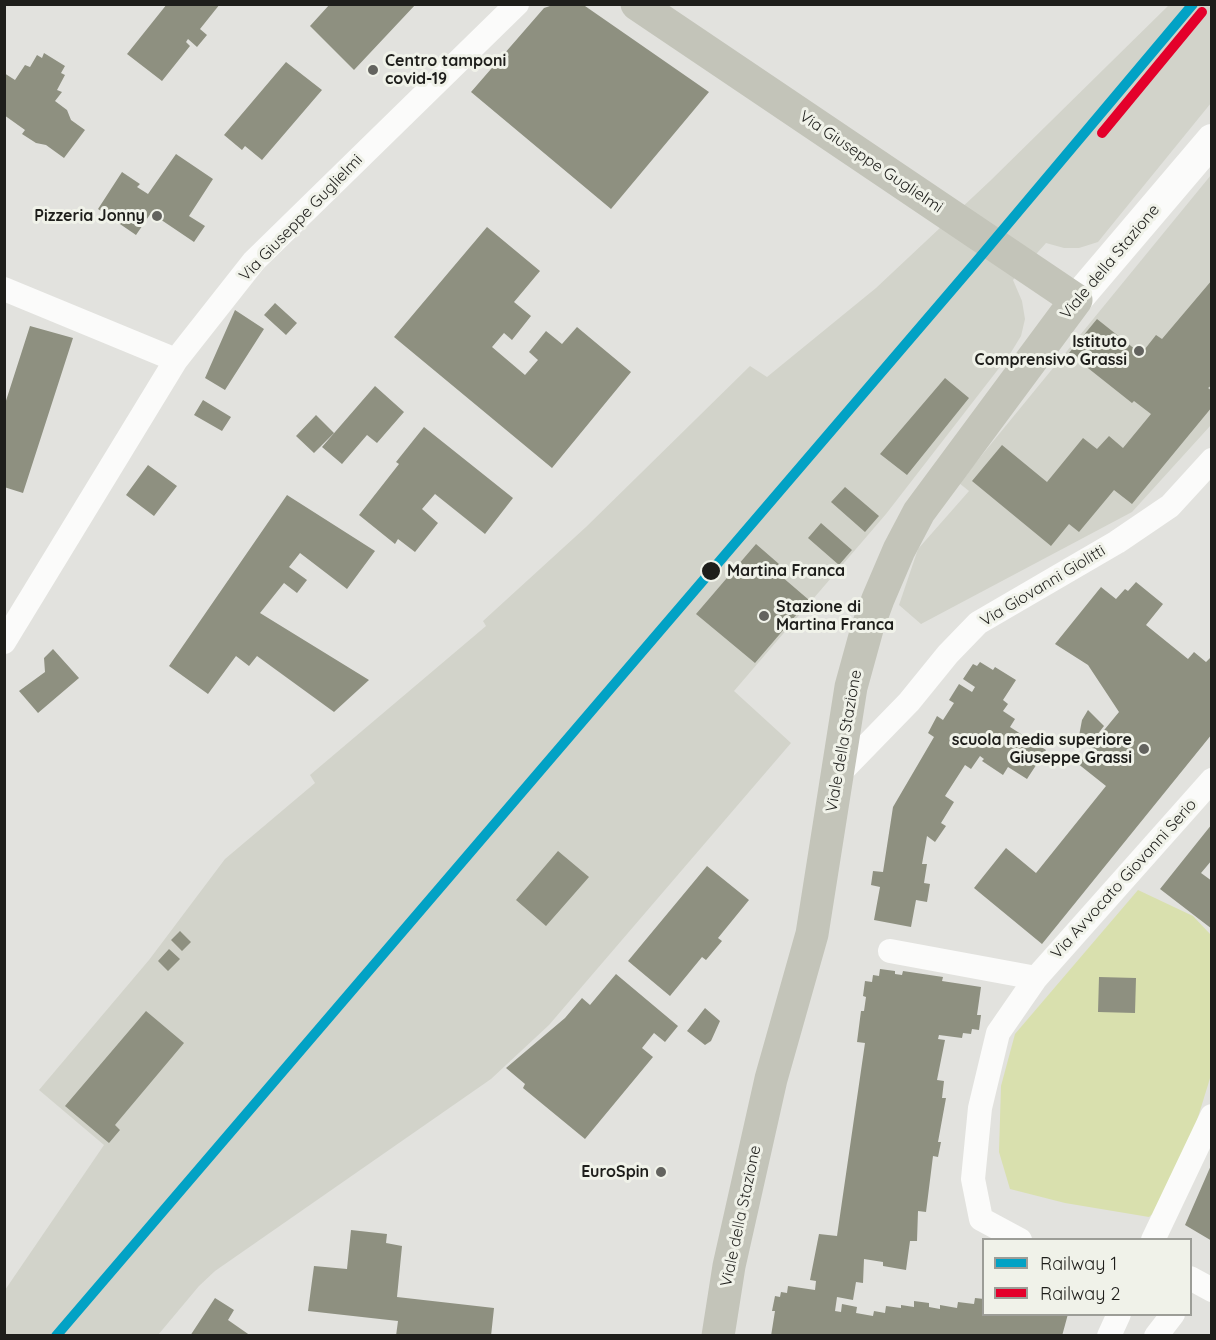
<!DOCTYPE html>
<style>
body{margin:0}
#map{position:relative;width:1216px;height:1340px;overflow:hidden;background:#e2e2de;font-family:Quicksand,sans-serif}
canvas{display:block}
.frame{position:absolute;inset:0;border:6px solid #1e1e1b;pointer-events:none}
.legend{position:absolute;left:982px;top:1238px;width:210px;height:78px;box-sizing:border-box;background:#f0f2e9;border:2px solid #9c9d97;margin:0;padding:8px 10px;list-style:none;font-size:18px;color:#1e1e1b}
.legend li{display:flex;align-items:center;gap:12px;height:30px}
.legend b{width:30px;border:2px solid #9c9d97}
</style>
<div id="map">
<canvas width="1216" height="1340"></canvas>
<div class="frame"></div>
<ul class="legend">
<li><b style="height:8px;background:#02a2c5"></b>Railway 1</li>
<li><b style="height:8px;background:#e4002b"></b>Railway 2</li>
</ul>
</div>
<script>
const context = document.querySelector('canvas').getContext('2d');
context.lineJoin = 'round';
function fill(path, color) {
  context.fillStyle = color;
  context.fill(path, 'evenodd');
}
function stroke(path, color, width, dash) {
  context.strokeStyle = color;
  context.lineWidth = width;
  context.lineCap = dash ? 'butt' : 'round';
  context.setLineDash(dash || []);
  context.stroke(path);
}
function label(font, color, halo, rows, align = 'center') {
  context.font = font + ' Quicksand,sans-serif';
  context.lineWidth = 6;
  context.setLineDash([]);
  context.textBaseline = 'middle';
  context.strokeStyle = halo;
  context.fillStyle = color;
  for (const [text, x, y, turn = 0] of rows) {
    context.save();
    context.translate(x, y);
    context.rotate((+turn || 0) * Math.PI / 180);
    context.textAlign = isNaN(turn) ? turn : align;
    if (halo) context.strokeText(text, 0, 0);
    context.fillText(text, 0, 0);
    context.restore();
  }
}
const built = new Path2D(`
 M1169,5H1211V103L1098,242L1079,248H1064L1046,243L1013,280L1022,301L1025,319L1021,336L1010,354L886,514L734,691L791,743L549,1025L491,1079L215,1271L199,1286L158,1335L5,1336V1290L104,1145L39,1090L149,960L225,859L315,783L310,775L486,626L483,621L586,527L750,366L767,377L876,288L990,181Z
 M1211,175V425L1132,512L921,624L899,605L918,549L969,491L959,483Z`);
const green = new Path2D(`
 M1138,890L1193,916L1211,935V1075L1174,1195L1149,1217L1065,1203L1010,1189L999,1152L1001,1086L1015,1034Z`);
const building = new Path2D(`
 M167,4H220L200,29L207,35L197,47L188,39L186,42L190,46L162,81L127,54Z
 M330,4H416L354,70L310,26Z
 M556,4L585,6L709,92L611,209L471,92L544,8Z
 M44,53L65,66L61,73L65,75L57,90L62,92L55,101L67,110L71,120L85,130L64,158L46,145L36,143L22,134L25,130L4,115V73L15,80L25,65L30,67L37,55L42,58Z
 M286,62L322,90L262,160L245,146L242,150L224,135Z
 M176,154L213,179L189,216L205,226L194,242L151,213L136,235L98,209L122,172L140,184L137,187L148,194Z
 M487,227L540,271L514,302L531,316L512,340L504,333L492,347L525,375L538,360L529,352L546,331L562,344L577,327L631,372L552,468L394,337Z
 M1212,280V385L1208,388L1212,391V407L1132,504L1114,490L1079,532L1069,524L1051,546L972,481L1002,445L1047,482L1083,438L1097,449L1109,436L1123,448L1151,414L1134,401L1132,403L1069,353L1097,319L1141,354L1156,335L1162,339Z
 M275,303L297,323L286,335L264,315Z
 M235,310L264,329L225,390L205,378Z
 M30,326L73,338L23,493L4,487V407Z
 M945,378L969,398L907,475L880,454Z
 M375,386L404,412L377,443L367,435L342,464L322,447Z
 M203,400L231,417L222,431L194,415Z
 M316,415L334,433L314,453L296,436Z
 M424,427L513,498L485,534L435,494L422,509L438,523L415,552L398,539L395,544L359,515L399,464L396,462Z
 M148,465L177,486L154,516L126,495Z
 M845,487L879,516L865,532L831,502Z
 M287,495L375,551L347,589L300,553L289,567L307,580L297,593L284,583L260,613L369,680L334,712L257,656L249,666L236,656L208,694L169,666Z
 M821,523L852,550L839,565L808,538Z
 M756,544L779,564L774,570L809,600L755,663L696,614Z
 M1136,582L1163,604L1146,625L1188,659L1194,652L1206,662L1212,656V734L1042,944L974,888L1006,848L1036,873L1106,786L1077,763L1119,712L1088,665L1055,644L1101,587L1116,599L1125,589L1128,591Z
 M53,649L79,678L38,713L19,691L45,672L44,658Z
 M980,662L993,670L995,667L1016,680L1003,700L1008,704L1003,711L1015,719L1010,727L1046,750L1027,779L1008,767L1003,775L982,761L984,759L980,756L971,769L965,765L945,796L954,802L941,823L946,826L935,842L927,836L922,864H927L924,883L930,884L927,902L916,900L911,927L874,920L880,887L871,885L873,871L883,872L893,807L934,737L928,733L937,716L943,720L954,703L949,700L959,684L972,692L975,687L963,679L973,664L977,666Z
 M1088,710L1104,726L1090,744L1079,736L1082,720Z
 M1212,824V860L1201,873L1212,881V929L1160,889Z
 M558,851L589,877L546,926L516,900Z
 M707,866L749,900L718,938L722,941L706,960L702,957L670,996L628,961Z
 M180,931L191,942L182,951L171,940Z
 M169,949L180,959L168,971L158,961Z
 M880,969L895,971V974L902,975L903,971L943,977L942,981L981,987L977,1015H981L979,1030L972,1029L971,1034L963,1033L962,1038L939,1035L938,1039L945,1040L937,1080L944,1081L942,1098H946L938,1142H941L938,1157L933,1156L926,1212L918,1211L917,1241H910L906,1270L883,1266V1262L864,1259L863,1283L856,1282L853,1300L837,1297L835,1311L841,1312L842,1304L857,1307L856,1313L873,1316L874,1311L885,1313L886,1306L901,1308V1305L914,1307V1301L929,1303V1307L940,1309V1305L957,1308L958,1302L974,1304L975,1298L984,1299V1314H1068L1062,1336H771L775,1311H772L775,1296L780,1297L781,1292L787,1293L788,1286L815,1290L816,1281L810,1280L819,1234L837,1236L865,1043L857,1042L861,1011H864L866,997L863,996L865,981L872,982L873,975L879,976Z
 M616,974L678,1026L665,1042L654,1033L642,1048L653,1057L585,1139L523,1088L525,1084L506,1068L565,1018L582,998L590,1005Z
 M1099,977L1136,978L1135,1013L1098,1012Z
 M705,1008L720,1021L711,1041L705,1045L687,1031Z
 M146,1011L184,1043L115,1125L120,1130L109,1143L65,1106Z
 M1212,1163V1241L1185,1225Z
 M351,1230L387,1234L386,1243L402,1246L397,1297L494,1308L491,1336H396L398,1321L308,1311L314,1266L347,1269Z
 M215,1298L234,1310L228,1320L251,1336H190Z`);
const minor = new Path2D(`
 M4,289L176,360
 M4,642L176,360L254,261L517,4
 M836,777L909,702L948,654L978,623L1117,542L1170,506L1212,460
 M890,951L1036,978
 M1020,1240L981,1219L973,1179L980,1108L998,1033L1036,978L1212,780
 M1153,1240L1212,1116
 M1190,1278L1212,1290
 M1109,1336L1119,1314
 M1156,1336L1173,1314`);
const tertiary = new Path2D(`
 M1076,300L1212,140`);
const primary = new Path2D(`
 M637,4L1076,300L919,512L899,550L878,599L867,629L851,687L812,934L771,1079L729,1266L718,1336`);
const rail1 = new Path2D(`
 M56,1336L975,263L1193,4`);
const rail2 = new Path2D(`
 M1102,133L1202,12`);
const markers = [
 [373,70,6,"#63635f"],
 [157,216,6,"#63635f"],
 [1139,351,6,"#63635f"],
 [711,571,10,"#1e1e1b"],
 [764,616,6,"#63635f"],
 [1144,749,6,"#63635f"],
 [661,1172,6,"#63635f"]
];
const poiNames = [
 ["Centro tamponi",385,61,"left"],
 ["covid-19",385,79,"left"],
 ["Pizzeria Jonny",145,216],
 ["Istituto",1127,342],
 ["Comprensivo Grassi",1127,360],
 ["Stazione di",776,607,"left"],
 ["Martina Franca",776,625,"left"],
 ["scuola media superiore",1132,740],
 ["Giuseppe Grassi",1132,758],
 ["EuroSpin",649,1172]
];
const streetNames = [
 ["Via Giuseppe Guglielmi",871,162,34],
 ["Via Giuseppe Guglielmi",301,218,-46],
 ["Viale della Stazione",1110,262,-50],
 ["Via Giovanni Giolitti",1043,586,-31],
 ["Viale della Stazione",844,741,-80],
 ["Via Avvocato Giovanni Serio",1124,879,-48],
 ["Viale della Stazione",741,1216,-78]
];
const stopNames = [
 ["Martina Franca",727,571]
];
fill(built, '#d2d3ca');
fill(green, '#d9e0ae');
fill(building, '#8e9080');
stroke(minor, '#fbfbfa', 24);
stroke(tertiary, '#fbfbfa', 32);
stroke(primary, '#c3c4b9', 33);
stroke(rail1, '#02a2c5', 10);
stroke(rail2, '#e4002b', 10);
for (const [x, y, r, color] of markers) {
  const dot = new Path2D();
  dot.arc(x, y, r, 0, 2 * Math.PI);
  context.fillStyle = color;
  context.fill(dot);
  stroke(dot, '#f0f2e9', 2);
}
label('bold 16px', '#1e1e1b', '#f0f2e9', poiNames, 'right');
label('16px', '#1e1e1b', '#f0f2e9', streetNames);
label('bold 16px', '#1e1e1b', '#f0f2e9', stopNames, 'left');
</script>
